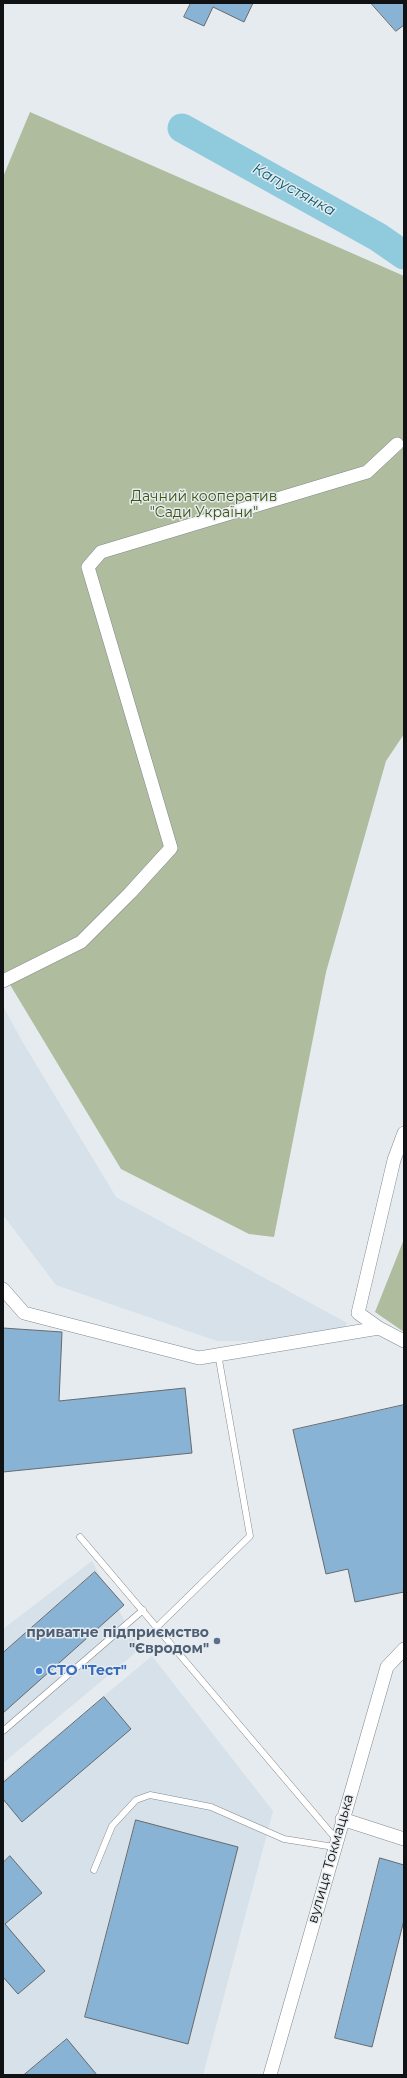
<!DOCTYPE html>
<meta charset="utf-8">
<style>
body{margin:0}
#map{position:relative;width:407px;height:2078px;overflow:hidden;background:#e6ebef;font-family:Montserrat,sans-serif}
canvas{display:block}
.frame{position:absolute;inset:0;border:4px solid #101213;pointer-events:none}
</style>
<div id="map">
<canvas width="407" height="2078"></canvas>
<div class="frame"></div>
</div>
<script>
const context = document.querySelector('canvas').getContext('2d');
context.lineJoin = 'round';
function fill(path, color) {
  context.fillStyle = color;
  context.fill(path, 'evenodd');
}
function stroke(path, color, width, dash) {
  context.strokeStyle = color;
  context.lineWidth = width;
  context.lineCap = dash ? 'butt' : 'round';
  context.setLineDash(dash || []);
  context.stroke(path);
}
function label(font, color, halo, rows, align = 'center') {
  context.font = font + ' Montserrat,sans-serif';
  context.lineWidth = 3;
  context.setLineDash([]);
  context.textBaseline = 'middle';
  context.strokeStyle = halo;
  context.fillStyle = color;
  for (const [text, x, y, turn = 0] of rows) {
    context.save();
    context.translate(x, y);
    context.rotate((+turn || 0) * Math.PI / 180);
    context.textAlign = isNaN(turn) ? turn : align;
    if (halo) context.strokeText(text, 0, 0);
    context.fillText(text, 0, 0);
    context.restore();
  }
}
const built = new Path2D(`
 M3,1006L22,1041L116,1197L347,1323L336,1340L217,1341L56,1285L3,1215Z
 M92,1561L140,1649L3,1763V1629Z
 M152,1656L273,1811L203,2075H3V1780Z`);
const green = new Path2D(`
 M30,112L404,276V734L386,761L326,972L274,1237L249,1234L121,1169L3,973V177Z
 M404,1239V1332L375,1312Z`);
const river = new Path2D(`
 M182,128L378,237L404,255`);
const building = new Path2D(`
 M191,3H253L244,22L213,7L204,26L184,17Z
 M371,3H404V25L396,31Z
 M3,1328L62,1332L59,1401L185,1388L192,1453L3,1472Z
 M404,1405V1592L355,1602L348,1569L326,1574L293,1430Z
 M95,1572L124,1605L3,1713V1653Z
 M104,1697L131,1729L22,1822L3,1799V1783Z
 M136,1820L238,1847L188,2044L85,2017Z
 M10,1856L42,1893L5,1924L45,1971L18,1994L3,1977V1863Z
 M380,1858L404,1865V1920L372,2047L335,2038Z
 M67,2039L97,2075H24Z`);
const service = new Path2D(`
 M80,1537L336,1839
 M157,1627L250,1536L218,1354
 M3,1731L143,1610
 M94,1870L112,1826L136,1800L150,1795L211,1807L284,1839L334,1847`);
const minor = new Path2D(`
 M3,981L81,942L130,893L171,848L88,567L101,552L367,472L397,444
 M3,1289L24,1313L199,1358L379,1328L404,1341
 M379,1328L358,1313L394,1160L404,1133
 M342,1819L404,1839
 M270,2075L387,1667L404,1649`);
const markers = [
 [217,1641,4,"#5c6f8a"],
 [39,1671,4,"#3f7fe0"]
];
const parkNames = [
 ["Дачний кооператив",204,497],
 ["\"Сади України\"",204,513]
];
const serviceNames = [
 ["приватне підприємство",209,1633],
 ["\"Євродом\"",209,1649]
];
const shopNames = [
 ["СТО \"Тест\"",47,1671]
];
const streetNames = [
 ["вулиця Токмацька",331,1859,-74]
];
const waterNames = [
 ["Капустянка",294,190,29]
];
fill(built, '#d6e1ea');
fill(green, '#afbc9d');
stroke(river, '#8fcbdd', 29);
fill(building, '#88b3d4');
stroke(building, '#666a6d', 1);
stroke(service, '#85898c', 7);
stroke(minor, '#85898c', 14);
stroke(service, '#fff', 6);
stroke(minor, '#fff', 13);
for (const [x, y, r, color] of markers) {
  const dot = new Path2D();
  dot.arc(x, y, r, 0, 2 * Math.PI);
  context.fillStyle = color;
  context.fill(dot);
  stroke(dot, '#e6ebef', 1.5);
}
label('14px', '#3e530d', '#e6ebef', parkNames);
label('bold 14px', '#4e5e75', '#e6ebef', serviceNames, 'right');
label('bold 14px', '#366cbe', '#e6ebef', shopNames, 'left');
label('14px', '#101213', '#e6ebef', streetNames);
label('italic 15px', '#075c6e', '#e6ebef', waterNames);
</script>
